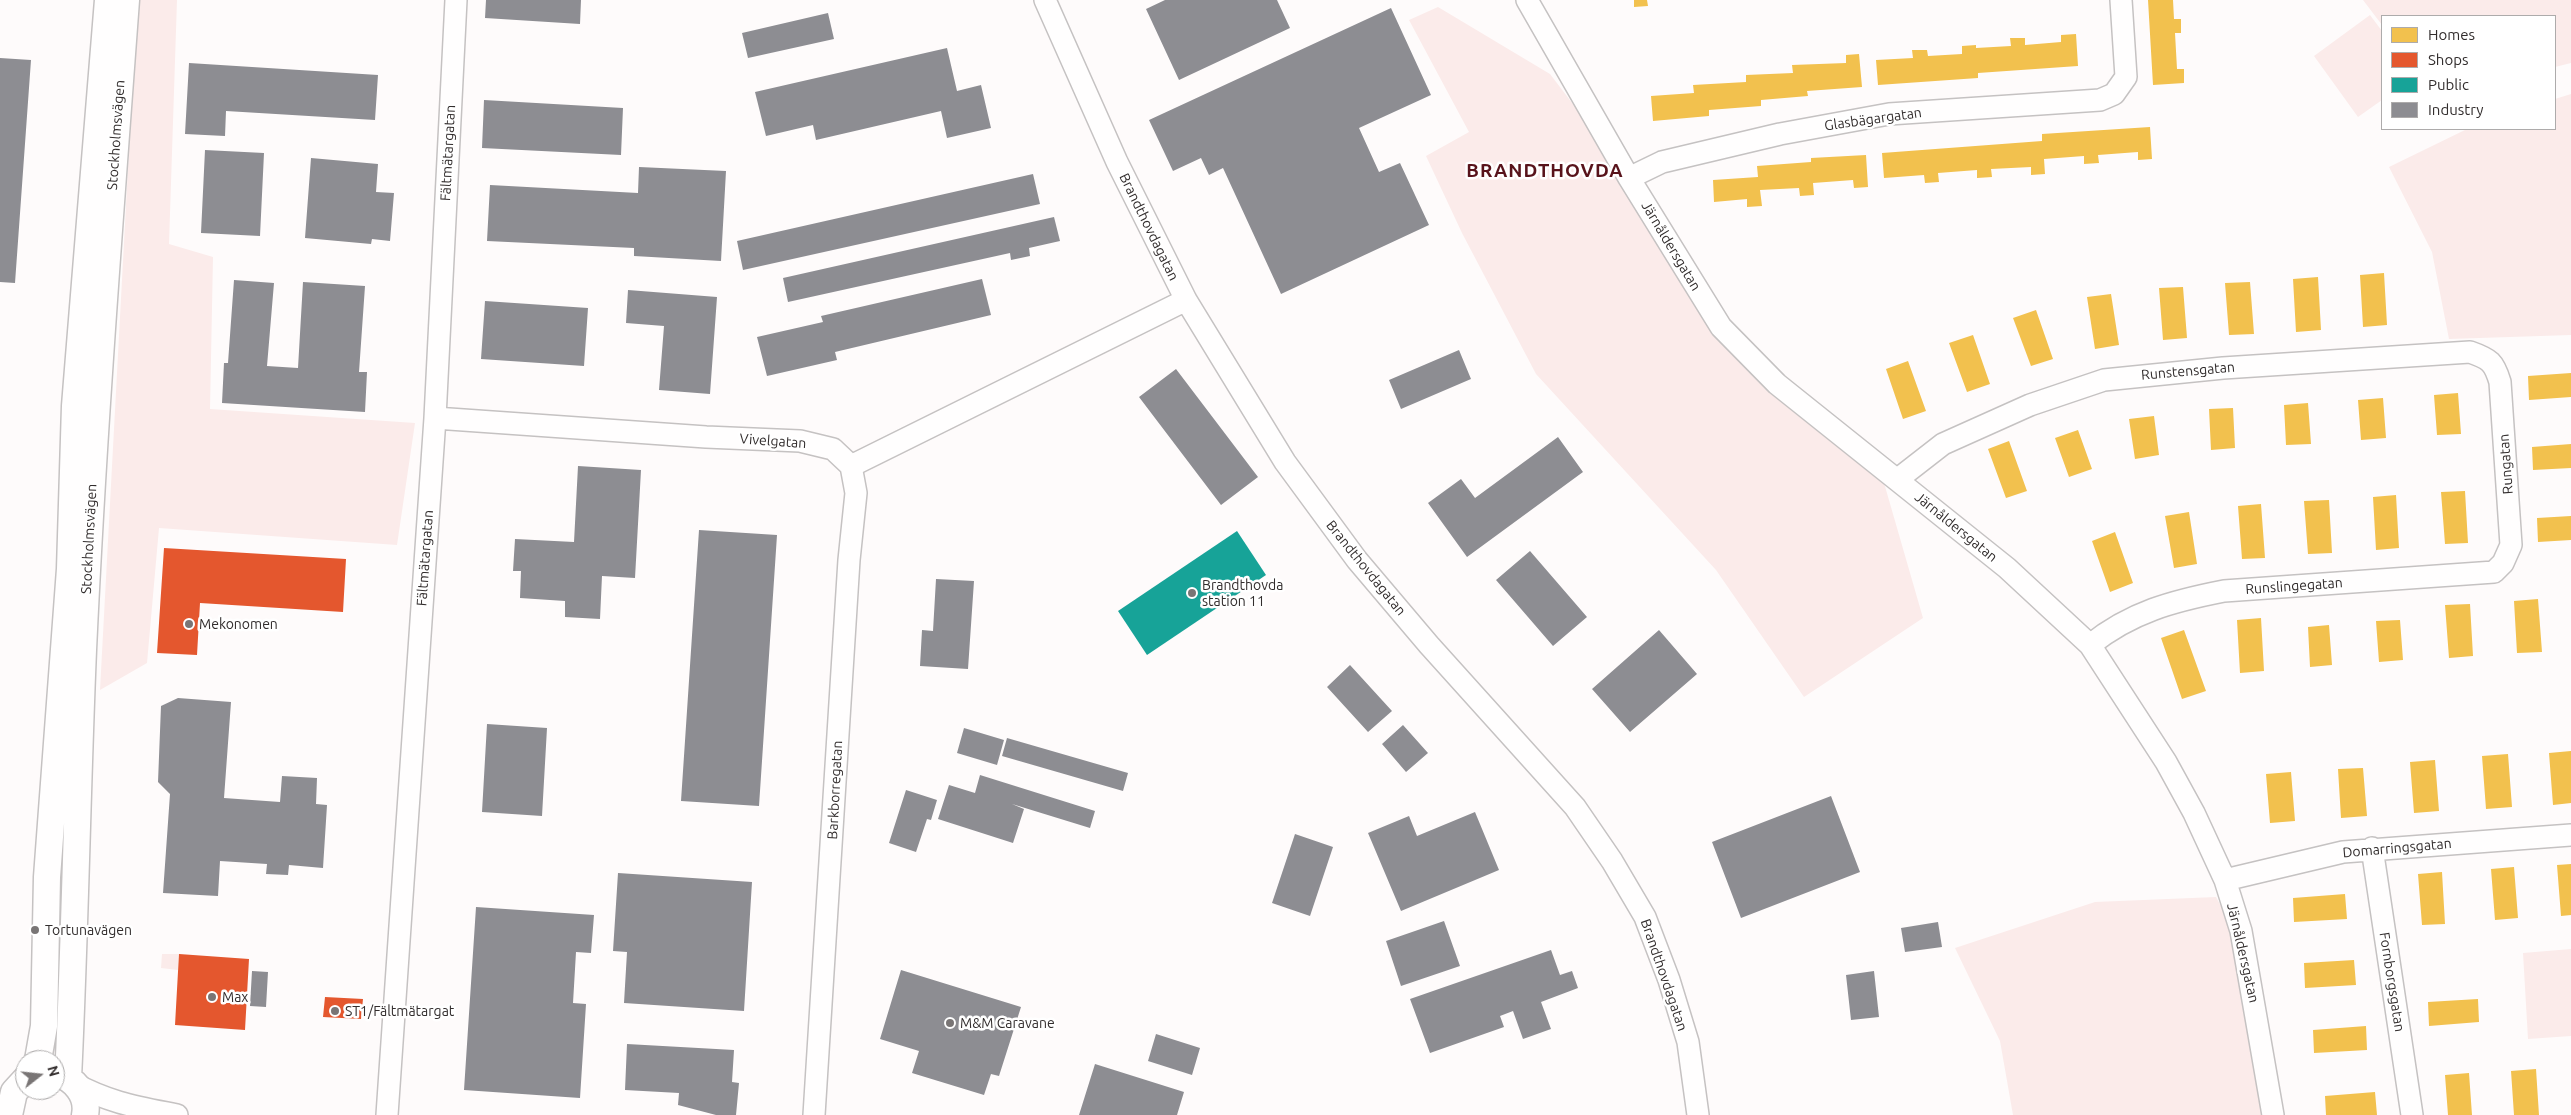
<!DOCTYPE html>
<meta charset="utf-8">
<style>
body{margin:0}
#map{position:relative;width:2571px;height:1115px;overflow:hidden;background:#fefbfb;font-family:Ubuntu,sans-serif}
canvas{display:block}
.legend{position:absolute;left:2381px;top:15px;width:175px;height:115px;box-sizing:border-box;background:#fff;border:1px solid #adabab;margin:0;padding:6px 9px;list-style:none;font-size:15px;color:#322d2d}
.legend li{display:flex;align-items:center;gap:10px;height:25px}
.legend b{width:25px;border:1px solid #adabab}
.north{position:absolute;left:15px;top:1050px;width:50px;height:50px;box-sizing:border-box;background:#fff;border:1px solid #adabab;border-radius:50%;rotate:74deg;font-size:14px;font-weight:700;line-height:20px;text-align:center;color:#322d2d}
.north::after{content:'';display:block;margin:auto;width:18px;height:22px;background:#797575;clip-path:polygon(50% 0,100% 100%,50% 72%,0 100%)}
</style>
<div id="map">
<canvas width="2571" height="1115"></canvas>
<ul class="legend">
<li><b style="height:14px;background:#f2c14e"></b>Homes</li>
<li><b style="height:14px;background:#e4572e"></b>Shops</li>
<li><b style="height:14px;background:#17a398"></b>Public</li>
<li><b style="height:14px;background:#8d8d92"></b>Industry</li>
</ul>
<div class="north">N</div>
</div>
<script>
const context = document.querySelector('canvas').getContext('2d');
context.lineJoin = 'round';
function fill(path, color) {
  context.fillStyle = color;
  context.fill(path, 'evenodd');
}
function stroke(path, color, width, dash) {
  context.strokeStyle = color;
  context.lineWidth = width;
  context.lineCap = dash ? 'butt' : 'round';
  context.setLineDash(dash || []);
  context.stroke(path);
}
function label(font, color, halo, rows, align = 'center') {
  context.font = font + ' Ubuntu,sans-serif';
  context.lineWidth = 5;
  context.setLineDash([]);
  context.textBaseline = 'middle';
  context.strokeStyle = halo;
  context.fillStyle = color;
  for (const [text, x, y, turn = 0] of rows) {
    context.save();
    context.translate(x, y);
    context.rotate((+turn || 0) * Math.PI / 180);
    context.textAlign = isNaN(turn) ? turn : align;
    if (halo) context.strokeText(text, 0, 0);
    context.fillText(text, 0, 0);
    context.restore();
  }
}
const green = new Path2D(`
 M137,0H177L169,244L213,257L210,409L415,423L397,545L159,528L147,663L100,690Z
 M2363,0H2571V63L2555,67V16H2382V25Z
 M1438,7L1550,74L1624,171L1729,336L1880,469L1923,618L1804,697L1716,570L1536,374L1462,233L1426,156L1469,132L1409,20Z
 M2370,15L2382,31V100L2358,117L2314,56Z
 M2571,94V335L2449,339L2432,252L2389,167L2467,129H2555V99Z
 M2216,897L2239,940L2272,1115H2013L2000,1041L1955,948L2095,902Z
 M2571,949V1036L2528,1039L2523,953Z
 M162,954H179L178,970L161,968Z`);
const homes = new Path2D(`
 M1634,0H1647L1648,6L1634,7Z
 M2148,0H2173L2174,19H2181V33H2175L2177,69H2184V83L2153,85Z
 M2076,34L2078,66L1978,73V78L1878,85L1876,60L1913,58L1912,50H1927L1928,56L1962,54V46L1976,45V48L2011,46L2010,38H2025V45L2061,42V35Z
 M1859,54L1862,87L1807,91L1808,96L1761,100V106L1709,110V116L1653,121L1651,96L1694,93L1693,85L1746,82V75L1793,73L1792,65L1846,63V55Z
 M2150,127L2152,159L2138,160V152L2098,155L2099,163L2084,164V156L2044,159L2045,174L2031,175V167L1991,169L1992,177L1977,178V170L1938,173L1939,182L1925,183L1924,175L1884,178L1882,153L2042,141V134Z
 M1866,155L1868,187L1854,188L1853,180L1813,183L1814,195L1800,196L1799,188L1760,190L1762,206L1747,207V199L1714,202L1713,180L1758,177L1757,166L1811,162V158Z
 M2384,273L2387,325L2363,327L2360,275Z
 M2318,277L2321,330L2296,332L2293,279Z
 M2250,282L2254,334L2229,335L2225,283Z
 M2183,287L2187,338L2163,340L2159,288Z
 M2111,294L2119,345L2095,349L2087,297Z
 M2036,310L2053,359L2031,366L2013,318Z
 M1973,335L1990,384L1967,392L1949,343Z
 M1908,361L1926,411L1903,419L1886,369Z
 M2571,373V397L2529,400L2528,376Z
 M2458,393L2461,434L2437,435L2434,395Z
 M2383,398L2386,438L2361,440L2358,400Z
 M2308,403L2311,444L2286,445L2284,405Z
 M2233,408L2235,448L2211,450L2209,409Z
 M2154,416L2159,455L2135,459L2129,419Z
 M2078,430L2092,469L2069,477L2055,438Z
 M2009,441L2027,491L2006,498L1988,449Z
 M2571,444V468L2533,470L2532,447Z
 M2465,491L2468,543L2445,544L2441,492Z
 M2396,495L2399,548L2376,550L2373,497Z
 M2329,500L2332,553L2308,554L2304,501Z
 M2261,504L2265,558L2242,559L2238,506Z
 M2189,512L2197,564L2174,568L2165,516Z
 M2571,516V540L2538,542L2537,518Z
 M2115,532L2133,583L2110,592L2092,541Z
 M2538,599L2542,652L2517,653L2514,601Z
 M2470,604L2473,656L2449,658L2445,605Z
 M2261,618L2264,671L2240,673L2237,620Z
 M2400,620L2403,660L2379,662L2376,621Z
 M2329,625L2332,665L2310,667L2308,627Z
 M2184,630L2206,691L2182,699L2161,638Z
 M2571,751V803L2553,805L2549,753Z
 M2508,754L2512,807L2486,809L2482,756Z
 M2435,760L2439,811L2414,813L2410,762Z
 M2363,768L2367,816L2341,818L2338,769Z
 M2291,772L2295,821L2270,823L2266,774Z
 M2571,864V915L2561,916L2557,865Z
 M2514,867L2518,918L2495,920L2491,869Z
 M2442,872L2445,924L2422,925L2418,874Z
 M2345,894L2347,919L2294,922L2293,898Z
 M2354,960L2356,985L2305,988L2304,963Z
 M2478,999L2479,1022L2429,1026L2428,1002Z
 M2366,1026L2367,1050L2314,1053L2313,1030Z
 M2536,1069L2539,1115H2514L2511,1071Z
 M2469,1073L2472,1115H2448L2445,1075Z
 M2375,1092L2377,1115H2326L2325,1096Z`);
const shops = new Path2D(`
 M164,548L346,559L343,612L200,603L197,655L157,653Z
 M179,954L249,959L245,1030L175,1025Z
 M325,997L363,999L361,1019L323,1017Z`);
const public = new Path2D(`
 M1237,531L1266,575L1147,655L1118,611Z`);
const industry = new Path2D(`
 M486,0H581L580,24L485,18Z
 M1165,0H1277L1290,28L1179,80L1146,9Z
 M1391,8L1431,95L1359,128L1379,172L1400,163L1429,225L1281,294L1223,168L1209,175L1201,158L1173,171L1149,120Z
 M828,13L834,39L748,58L742,33Z
 M947,48L957,91L981,85L991,128L947,138L941,111L816,140L813,125L766,136L755,92Z
 M0,58L31,60L15,283L0,282Z
 M189,63L378,75L375,120L226,111L225,136L185,134Z
 M484,100L623,108L621,155L482,148Z
 M205,150L264,153L260,236L201,233Z
 M311,158L378,164L376,192L394,193L390,241L372,239L371,244L305,238Z
 M639,167L726,171L721,261L634,256V248L487,241L490,185L638,193Z
 M1033,174L1040,204L743,270L737,241Z
 M1054,217L1060,241L1029,248L1030,256L1011,260L1010,253L788,302L783,278Z
 M982,279L991,315L835,352L837,360L767,376L757,337L823,322L821,316Z
 M234,280L274,283L267,366L298,368L303,282L365,286L359,372H367L365,412L222,403L224,363H228Z
 M628,290L717,297L710,394L659,390L664,326L626,323Z
 M485,301L588,308L584,366L481,359Z
 M1459,350L1471,379L1401,409L1389,380Z
 M1176,369L1258,477L1221,505L1139,397Z
 M1558,437L1583,472L1467,557L1428,503L1461,479L1475,498Z
 M578,466L641,470L635,578L602,576L600,619L565,617V601L520,598L521,571H513L515,539L574,542Z
 M699,530L777,535L759,806L681,801Z
 M1530,551L1587,617L1553,646L1496,580Z
 M936,579L974,581L968,669L920,666L922,630L933,631Z
 M1659,630L1697,674L1630,732L1592,689Z
 M1350,665L1392,711L1368,732L1327,687Z
 M178,698L231,702L224,798L280,802L282,776L317,778L316,804L327,805L323,868L289,865L288,875L266,874L267,864L220,861L218,896L163,893L170,794L158,782L161,706Z
 M487,724L547,728L542,816L482,812Z
 M1403,725L1428,753L1406,772L1382,744Z
 M964,728L1004,740L997,765L957,753Z
 M1007,738L1128,773L1123,791L1002,756Z
 M980,775L1095,811L1090,828L1012,804L1024,809L1013,843L938,819L949,785L975,793Z
 M906,790L937,800L931,820L927,819L916,852L889,843Z
 M1831,796L1860,872L1741,918L1712,842Z
 M1475,812L1499,870L1401,911L1368,833L1409,816L1417,836Z
 M1295,834L1333,847L1310,916L1272,903Z
 M618,873L752,882L744,1011L624,1003L627,952L613,951Z
 M476,907L594,915L591,953L576,952L573,1003L586,1004L580,1098L464,1090Z
 M1444,921L1460,966L1401,986L1386,941Z
 M1938,922L1942,947L1905,952L1901,928Z
 M1551,950L1560,975L1572,971L1578,988L1541,1002L1551,1029L1523,1039L1513,1011L1500,1016L1504,1027L1430,1053L1410,999Z
 M901,970L1021,1007L999,1076L991,1074L984,1095L912,1073L919,1051L880,1039Z
 M252,971L268,972L266,1007L250,1006Z
 M1874,971L1879,1017L1851,1020L1846,975Z
 M1156,1034L1200,1048L1192,1075L1148,1061Z
 M627,1044L734,1050L732,1082L739,1083L736,1115H716L678,1105L679,1093L625,1090Z
 M1095,1064L1184,1092L1177,1115H1079Z`);
const minor = new Path2D(`
 M1045,0L1117,162L1186,300L1285,462L1357,560L1429,645L1575,807L1612,861L1645,917L1669,980L1688,1042L1698,1115
 M1527,0L1629,178L1721,327L1777,384L2007,568L2090,645L2166,762L2194,813L2225,880L2241,931L2273,1115
 M1629,178L1662,162L1780,134L1889,114L2100,100L2114,94L2126,77L2121,0
 M435,418L706,437L800,441L833,449L851,466L1186,300
 M1898,479L1943,444L2030,405L2104,380L2223,368L2470,352C2490,359 2494,362 2500,382L2511,545L2503,563L2494,572L2224,591C2173,601 2131,612 2090,645
 M2372,848L2412,1115
 M2225,880L2343,852L2571,835
 M73,1083C110,1103 137,1107 177,1115
 M387,1115L435,418L456,0
 M814,1115L849,560L856,493L851,466`);
const major = new Path2D(`
 M38,1060L44,1026L47,877L70,569L75,406L108,0
 M55,1073C74,1078 89,1095 85,1115
 M68,1078C75,935 77,793 83,650C93,433 110,216 126,0
 M9,1115L14,1092L25,1080`);
const markers = [
 [1192,593,5,"#797575"],
 [189,624,5,"#797575"],
 [35,930,5,"#797575"],
 [212,997,5,"#797575"],
 [335,1011,5,"#797575"],
 [950,1023,5,"#797575"]
];
const streetNames = [
 ["Glasbägargatan",1873,119,-8],
 ["Stockholmsvägen",116,135,-86],
 ["Fältmätargatan",448,153,-87],
 ["Brandthovdagatan",1149,227,64],
 ["Järnåldersgatan",1671,246,59],
 ["Runstensgatan",2188,371,-5],
 ["Vivelgatan",773,441,4],
 ["Rungatan",2506,464,-94],
 ["Järnåldersgatan",1956,527,39],
 ["Stockholmsvägen",89,539,-87],
 ["Fältmätargatan",425,558,-86],
 ["Brandthovdagatan",1366,568,51],
 ["Runslingegatan",2294,586,-4],
 ["Barkborregatan",835,790,-87],
 ["Domarringsgatan",2397,848,-5],
 ["Järnåldersgatan",2243,953,77],
 ["Brandthovdagatan",1664,975,71],
 ["Fornborgsgatan",2392,982,81]
];
const poiNames = [
 ["Brandthovda",1202,585],
 ["station 11",1202,601],
 ["Mekonomen",199,624],
 ["Tortunavägen",45,930],
 ["Max",222,997],
 ["ST1/Fältmätargat",345,1011],
 ["M&M Caravane",960,1023]
];
const districtNames = [
 ["BRANDTHOVDA",1545,171]
];
fill(green, '#fbebea');
fill(homes, '#f2c14e');
fill(shops, '#e4572e');
fill(public, '#17a398');
fill(industry, '#8d8d92');
stroke(minor, '#c5c2c2', 24);
stroke(major, '#c5c2c2', 29);
stroke(minor, '#fffefe', 21);
stroke(major, '#fffefe', 26);
for (const [x, y, r, color] of markers) {
  const dot = new Path2D();
  dot.arc(x, y, r, 0, 2 * Math.PI);
  context.fillStyle = color;
  context.fill(dot);
  stroke(dot, '#fff', 2);
}
label('14px', '#322d2d', '#fff', streetNames);
label('14px', '#322d2d', '#fff', poiNames, 'left');
context.letterSpacing = '1px';
label('bold 19px', '#58131b', '#fff', districtNames);
context.letterSpacing = '0px';
</script>
